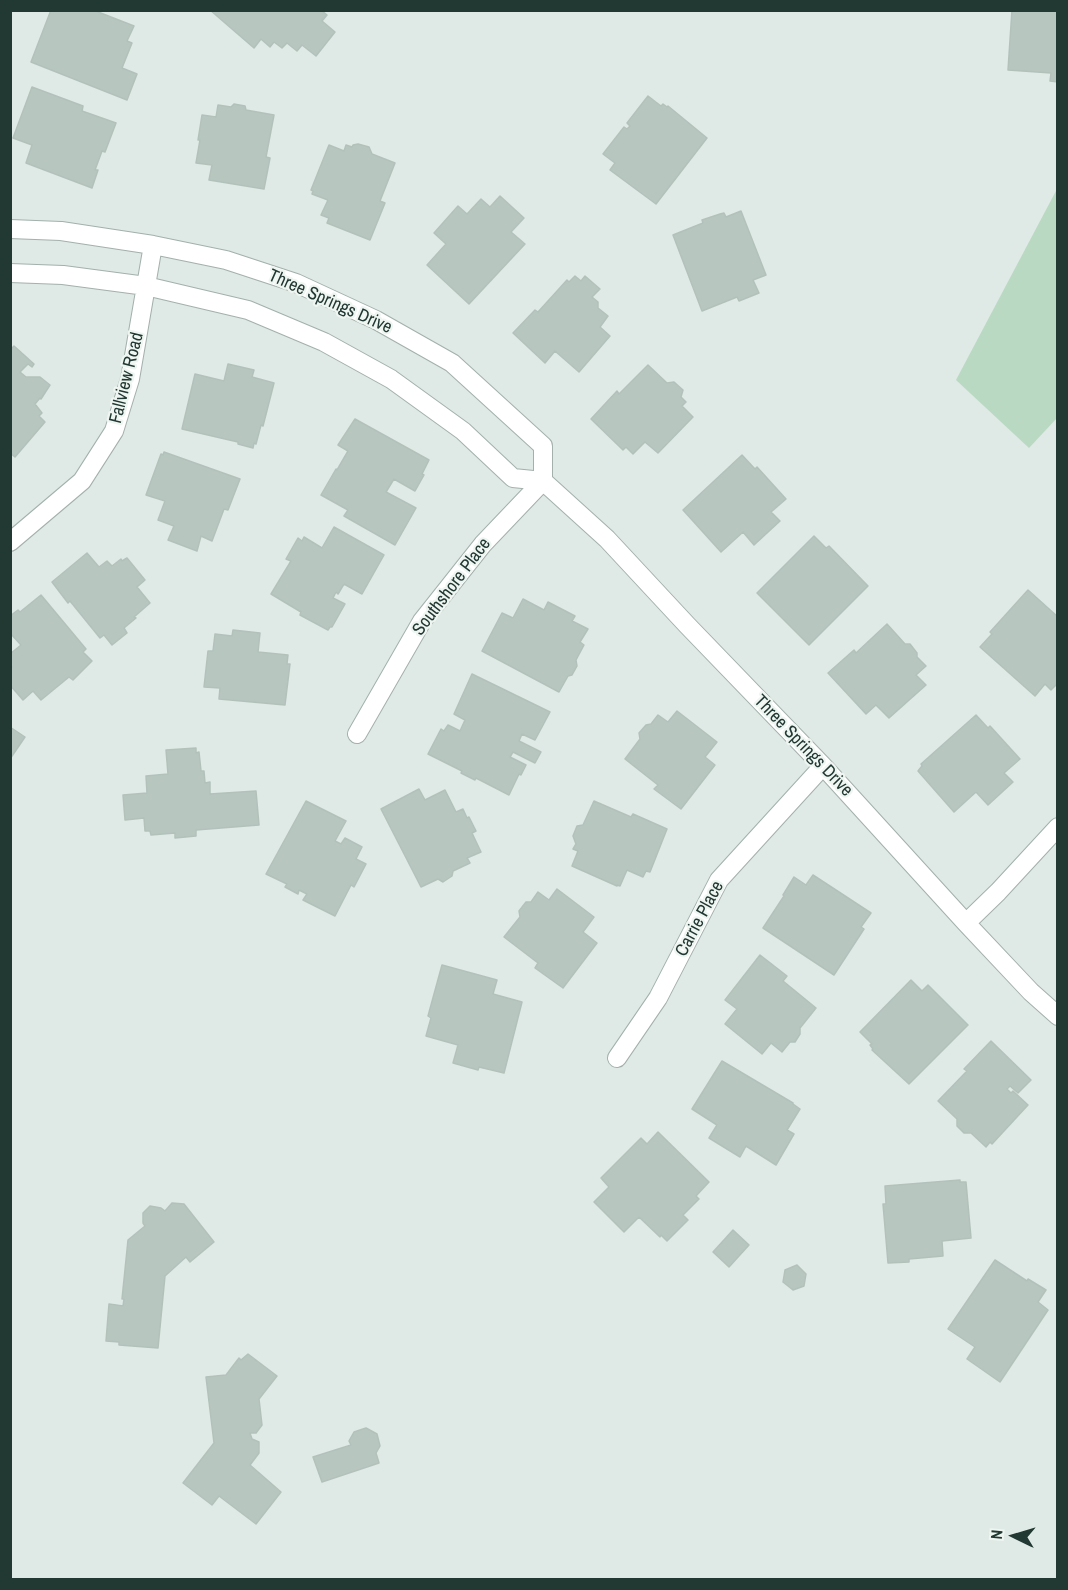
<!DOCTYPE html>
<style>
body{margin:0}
#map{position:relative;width:1068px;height:1590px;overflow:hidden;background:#dfe9e5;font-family:"Archivo Narrow",sans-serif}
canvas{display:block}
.frame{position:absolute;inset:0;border:12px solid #223832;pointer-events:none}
.north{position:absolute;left:984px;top:1506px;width:60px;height:60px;-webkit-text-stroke:4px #eff6f2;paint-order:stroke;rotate:275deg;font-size:16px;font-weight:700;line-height:24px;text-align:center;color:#223832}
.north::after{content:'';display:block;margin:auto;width:21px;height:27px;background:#223832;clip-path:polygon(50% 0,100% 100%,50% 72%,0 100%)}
</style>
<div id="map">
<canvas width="1068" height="1590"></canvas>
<div class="frame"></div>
<div class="north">N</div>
</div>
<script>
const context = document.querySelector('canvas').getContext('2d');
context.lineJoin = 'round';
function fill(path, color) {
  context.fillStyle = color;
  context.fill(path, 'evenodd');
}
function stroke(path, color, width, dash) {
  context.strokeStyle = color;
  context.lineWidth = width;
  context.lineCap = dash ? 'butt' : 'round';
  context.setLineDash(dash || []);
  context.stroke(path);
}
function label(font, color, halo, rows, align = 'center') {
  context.font = font + ' "Archivo Narrow",sans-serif';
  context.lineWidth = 4.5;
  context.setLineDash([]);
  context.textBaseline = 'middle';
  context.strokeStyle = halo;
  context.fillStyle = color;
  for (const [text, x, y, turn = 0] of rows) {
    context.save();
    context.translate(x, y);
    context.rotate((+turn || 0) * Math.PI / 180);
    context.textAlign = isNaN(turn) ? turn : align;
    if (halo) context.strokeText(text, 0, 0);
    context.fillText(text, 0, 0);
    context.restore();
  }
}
const green = new Path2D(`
 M1057,189V418L1029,448L956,380Z`);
const building = new Path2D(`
 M51,10H93L134,26L127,41L132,43L122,68L137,74L127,100L31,62Z
 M210,10H321L327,15L322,21L335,32L316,56L302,45L297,51L287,43L282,48L274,42L270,47L261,39L254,48Z
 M1012,10H1058V82L1050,81L1051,73L1008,70Z
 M32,87L83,106L82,111L116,123L105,152L102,151L95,170H98L92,188L26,163L32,145L13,138Z
 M648,96L661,106L663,104L667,107L668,106L707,138L656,204L610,170L615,163L603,154L624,127L627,129L630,126L627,123Z
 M234,104L245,106L246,110L274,115L266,157L270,158L264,189L209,180L212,165L196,163L200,140H198L202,115L216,117L218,105L231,107Z
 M358,144L369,147L372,154L395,163L380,201L385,203L370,240L327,223L329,218L321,215L328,200L312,194L313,191L311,190L329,145L344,151L346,145L352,147L353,145Z
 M500,196L524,218L511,232L525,244L469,304L427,265L446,244L434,233L458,206L467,214L481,199L490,207Z
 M741,211L766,275L753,280L759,293L739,301L737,297L702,311L673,235L703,223L702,220L720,214L724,213L726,217Z
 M575,276L581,281L585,276L600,289L592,297L598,302V308L608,316L600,327L610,336L579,372L555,351L545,363L513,333L535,310L538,312L567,280L569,282Z
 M14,346L34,364L32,367L28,364L20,372L26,377H40L50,385L41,399L40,398L35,404L42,413L39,416L45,422L15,457L10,453V350Z
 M228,364L254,370L252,377L274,383L263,426L261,425L256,444L254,443L253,448L238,444V442L182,429L195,374L224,381Z
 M648,365L667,383L674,382L683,390L681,397L686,402L682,406L693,417L658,453L645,442L633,454L626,447L623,450L591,419L617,391L619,394Z
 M355,419L429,460L422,474L424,475L415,491L394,479L386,492L416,508L395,545L344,516L348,510L321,495L336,469L337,470L348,451L338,445Z
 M164,452L240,479L228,510L224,509L212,541L201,536L197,551L168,540L174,526L158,520L165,501L146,495L161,454L163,455Z
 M742,455L755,469L757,467L786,499L771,512L780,521L754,545L743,532L721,552L683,510Z
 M334,527L384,555L362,594L344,584L338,594L336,592L333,598L345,604L332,627H330L328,630L300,615L301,612L271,594L291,561L286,559L298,538L302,541L304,537L322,548Z
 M814,536L826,548L829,546L868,586L809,645L757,593Z
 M87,553L99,567L107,561L112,566L121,559L122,561L127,558L145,580L137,587L150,603L134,617L136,618L124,628L127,633L112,645L104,635L100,638L70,601L68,603L52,582Z
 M1028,590L1058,617V683L1051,690L1045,684L1035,696L980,647L992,634L990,632Z
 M41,595L86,649L83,652L92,661L73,680L69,677L41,700L33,691L23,700L10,685V668L12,667L10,665V654L21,645L10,633V616L18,610L20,612Z
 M523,599L544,610L548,602L575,616L572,621L588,629L580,642L584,645L576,660L577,666L572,675L568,676L559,692L482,651L502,613L513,618Z
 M887,624L905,644H910L917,653V657L926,666L916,675L926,685L889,718L876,705L866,714L828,673L854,650L856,653Z
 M233,630L260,633L258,652L288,655L287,664H290L285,705L219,699L220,688L204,687L208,651H213L215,634L232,636Z
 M472,674L550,712L535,740L522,734L519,741L541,752L535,763L513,752L510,757L526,765L521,775L519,774L509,795L476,778L475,780L461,773L462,771L428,754L441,729L444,731L448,725L460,731L465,720L454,714Z
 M677,711L717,742L705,757L715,765L681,809L654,789L658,785L625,759L640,739L639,733L646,725L651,724L658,715L668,722Z
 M976,715L988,728L990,726L1020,759L1004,773L1013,782L988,805L976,792L954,812L918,771L922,766L921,764Z
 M10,727L25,737L10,759Z
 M196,748V753L199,752L201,771H204L205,783L210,782V794L256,791L259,825L196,830V836L175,838V833L151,835L150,831H145L144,818L125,820L123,795L147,793L146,776L168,774L166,750Z
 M419,789L425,800L445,790L456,812L463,809L467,818L469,817L476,831L472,833L481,852L467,858L470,863L453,871L452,876L443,882L438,879L421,887L381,809Z
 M306,801L346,821L335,841L341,844L345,838L362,847L356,859L366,864L354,887L351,885L335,916L303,900L307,894L299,890L298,894L285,887L287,884L266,874Z
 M594,801L631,817L633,814L667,829L650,872L646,871L643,877L627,870L620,886L617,885V886L572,866L578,851L573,849L576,844L573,836L577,826L583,825Z
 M813,875L871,913L861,927L864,929L834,975L763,928L784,896L783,895L794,877L806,885Z
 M557,889L594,917L583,932L597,943L563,988L535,968L538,963L504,937L520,917L519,911L526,902H531L538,892L549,900Z
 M760,955L787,976L783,981L816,1008L800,1028V1034L795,1042H790L782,1052L771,1043L762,1054L725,1024L737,1009L725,1000Z
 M442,965L497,980L493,994L522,1002L504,1073L479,1067L478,1070L453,1063L458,1045L426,1036L431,1018L428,1016Z
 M911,980L922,991L928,985L968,1025L909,1084L872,1050L873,1049L870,1045L872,1044L860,1032Z
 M991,1041L1031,1080L1018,1093L1010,1086L1007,1089L1011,1093L1013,1091L1028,1105L992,1144L990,1142L986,1147L971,1133H964L957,1126V1119L938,1101L967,1071L964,1069Z
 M722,1061L793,1103V1104L800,1109L787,1130L794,1134L776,1165L746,1146L740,1157L709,1138L717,1125L692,1109Z
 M658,1132L709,1182L696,1196L699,1199L683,1215L688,1220L667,1241L661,1235L660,1237L639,1217L624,1232L594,1202L609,1187L601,1178L641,1138L647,1144Z
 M960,1180V1182H966L971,1238L942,1241L943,1256L909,1259V1262L888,1263L883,1204H886L885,1186Z
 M172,1203L184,1204L214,1242L190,1262L186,1257L165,1276L158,1348L119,1345V1342L106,1341L109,1304L123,1306L124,1299H122L128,1240L145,1226L143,1223V1213L150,1206L161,1208L165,1211Z
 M733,1230L749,1245L729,1267L713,1252Z
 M995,1260L1027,1281L1028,1279L1046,1290L1038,1302L1048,1310L1000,1382L967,1359L975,1347L948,1329Z
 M797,1265L806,1274L804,1286L793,1290L783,1282L785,1270Z
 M248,1354L277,1376L259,1399L262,1425L256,1433H250L252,1439L259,1442V1453L250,1465L281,1492L256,1524L219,1496L212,1505L183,1483L214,1443L206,1377L226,1375L239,1358L241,1360Z
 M366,1428L377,1434L380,1446L376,1453L379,1463L322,1482L313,1457L351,1445L349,1441L354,1432Z`);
const street = new Path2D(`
 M10,229L61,231L153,245L226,260L296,283L376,320L452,363L543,446V481
 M10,273L63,275L146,286L248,310L324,342L391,379L463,431L513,478L543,481L607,539L687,625L823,766L966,923L1031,992L1058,1016
 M10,542L82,481L114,431L130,379L153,245
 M357,734L422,621L483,544L543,481
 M966,923L998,892L1058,827
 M617,1058L658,998L719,880L823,766`);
const streetNames = [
 ["Three Springs Drive",330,302,24],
 ["Fallview Road",127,378,-76],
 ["Southshore Place",452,587,-53],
 ["Three Springs Drive",803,746,46],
 ["Carrie Place",700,919,-62]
];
fill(green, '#b9d9c2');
fill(building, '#b8c6c0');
stroke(building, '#b2c2bb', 1.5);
stroke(street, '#a3b0ac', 20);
stroke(street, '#fff', 18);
label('18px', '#223832', '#eff6f2', streetNames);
</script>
